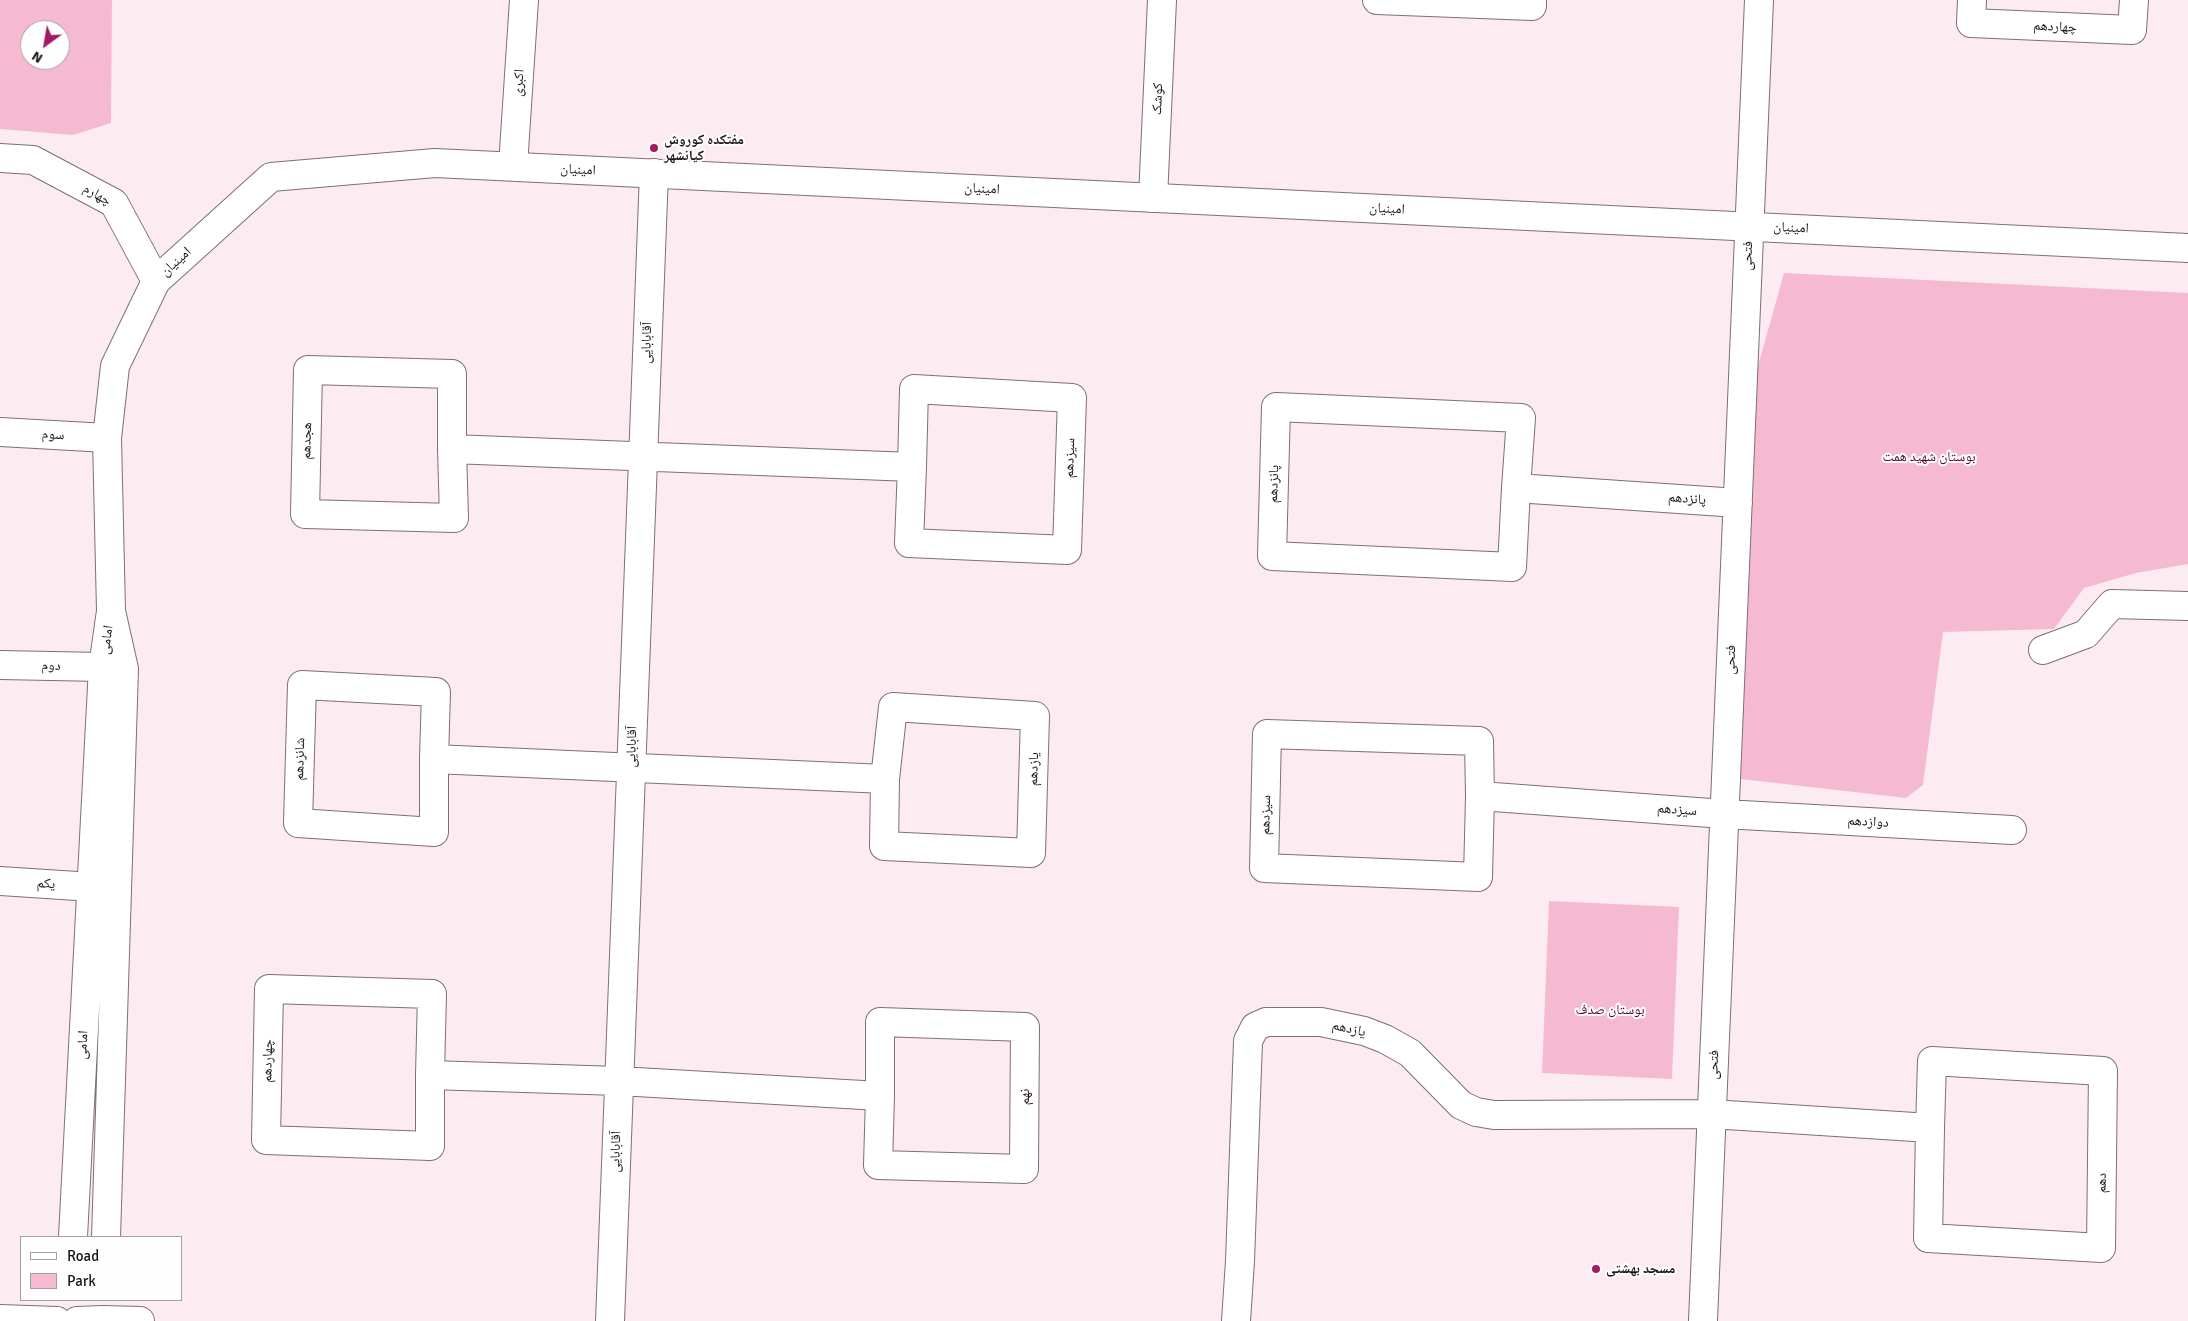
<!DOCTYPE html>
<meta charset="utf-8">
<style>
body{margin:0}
#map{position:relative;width:2188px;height:1321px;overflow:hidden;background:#fcecf2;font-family:Signika,sans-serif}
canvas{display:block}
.legend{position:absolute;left:20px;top:1236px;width:162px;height:65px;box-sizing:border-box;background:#fefefe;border:1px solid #a2a0a1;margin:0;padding:6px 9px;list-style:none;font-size:15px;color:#191416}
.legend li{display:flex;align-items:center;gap:10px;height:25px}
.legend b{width:25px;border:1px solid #a2a0a1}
.north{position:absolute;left:20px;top:20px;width:50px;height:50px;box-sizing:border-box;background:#fefefe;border:1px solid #a2a0a1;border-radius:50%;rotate:212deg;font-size:14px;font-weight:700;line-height:20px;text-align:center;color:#191416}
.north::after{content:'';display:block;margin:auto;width:18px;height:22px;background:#a11a66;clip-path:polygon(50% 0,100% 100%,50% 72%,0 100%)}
</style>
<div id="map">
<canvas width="2188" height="1321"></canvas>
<ul class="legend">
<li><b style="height:6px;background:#fff"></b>Road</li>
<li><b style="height:14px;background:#f5bad2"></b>Park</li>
</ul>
<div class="north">N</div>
</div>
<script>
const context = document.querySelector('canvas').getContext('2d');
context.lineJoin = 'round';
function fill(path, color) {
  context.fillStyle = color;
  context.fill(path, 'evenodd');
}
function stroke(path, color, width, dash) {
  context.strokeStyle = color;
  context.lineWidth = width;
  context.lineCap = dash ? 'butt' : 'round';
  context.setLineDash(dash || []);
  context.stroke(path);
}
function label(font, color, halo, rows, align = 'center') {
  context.font = font + ' Signika,"Noto Naskh Arabic",sans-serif';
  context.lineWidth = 4;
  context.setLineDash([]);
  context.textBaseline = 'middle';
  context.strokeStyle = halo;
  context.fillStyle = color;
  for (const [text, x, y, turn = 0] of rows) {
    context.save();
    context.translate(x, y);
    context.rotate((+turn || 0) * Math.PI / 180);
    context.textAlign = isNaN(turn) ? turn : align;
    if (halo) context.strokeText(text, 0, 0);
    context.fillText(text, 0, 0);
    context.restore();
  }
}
const green = new Path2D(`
 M0,0H112L111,123L73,135L0,129ZM30,30H60V60H30Z
 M1784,273L2188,293V564L2136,573L2084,588L2054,629L1943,632L1923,785L1906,798L1741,779L1737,663L1756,373Z
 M1549,901L1679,907L1672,1079L1542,1073Z`);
const minor = new Path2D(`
 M1377,0L1532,6V0
 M1972,0L1971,23L2132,30L2134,0
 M0,158L33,160L114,203L156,281
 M513,166L524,0
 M1153,198L1162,0
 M0,432L107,438
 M452,449V374L308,370L305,514L454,518L452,449L912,467L909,543L1067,550L1072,398L914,389L912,467
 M1516,488L1521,418L1276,407L1272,556L1512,567L1516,488L1738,503
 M2043,650L2086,634L2112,604L2188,606
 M0,665L103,667
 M434,759L436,692L302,685L298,823L434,832V759L885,779L884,846L1031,853L1035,716L893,707L885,779
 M1480,796L1479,741L1267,734L1264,868L1478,877L1480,796L1724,814L2012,830
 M0,881L92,887
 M430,1075L432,994L269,989L266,1140L430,1146V1075L619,1081L880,1096L878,1165L1024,1169L1025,1027L880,1022V1096
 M0,1319L57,1321
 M103,1320L140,1321
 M610,1321L654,173
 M1236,1321L1240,1261L1248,1041L1255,1027L1266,1022H1321L1364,1031L1385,1039L1410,1053L1461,1105L1476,1112L1494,1115L1711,1114L1930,1128L1928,1238L2101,1248L2103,1071L1932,1061L1930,1128
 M1703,1321L1759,0`);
const secondary = new Path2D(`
 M111,611L107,438L115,366L156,281L271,177L435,163L2188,248
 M73,1237L103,667L111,611L124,669L106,1237
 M77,1321L103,1320`);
const markers = [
 [654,148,5,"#a11a66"],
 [1596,1269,5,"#a11a66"]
];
const streetNames = [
 ["چهاردهم",2055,27,3],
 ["اکبری",519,83,-86],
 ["کوشک",1158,99,-88],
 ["امینیان",578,170,3],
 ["امینیان",982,189,3],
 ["چهارم",97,195,30],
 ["امینیان",1387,209,3],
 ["امینیان",1791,228,3],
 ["فتحی",1748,256,-88],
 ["امینیان",176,262,-42],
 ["آقابابایی",647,343,-88],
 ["سوم",53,435,3],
 ["هجدهم",307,441,-89],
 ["سیزدهم",1070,458,-88],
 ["پانزدهم",1274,484,-88],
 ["پانزدهم",1687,499,4],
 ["امامی",107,640,-82],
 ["فتحی",1731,660,-88],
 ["دوم",51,666,2],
 ["آقابابایی",632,747,-88],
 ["شانزدهم",300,759,-88],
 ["یازدهم",1034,769,-88],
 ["سیزدهم",1677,810,4],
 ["سیزدهم",1266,815,-89],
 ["دوازدهم",1868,822,3],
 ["یکم",46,884,3],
 ["یازدهم",1349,1029,13],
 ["امامی",83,1045,-87],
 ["چهاردهم",268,1061,-89],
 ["فتحی",1714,1065,-88],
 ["نهم",1025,1097,-90],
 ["آقابابایی",616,1152,-88],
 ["دهم",2102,1183,-89]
];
const poiNames = [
 ["مفتکده کوروش",664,140],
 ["کیانشهر",664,156],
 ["مسجد بهشتی",1606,1269]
];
const parkNames = [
 ["بوستان شهید همت",1929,457],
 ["بوستان صدف",1610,1010]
];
fill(green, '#f5bad2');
stroke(minor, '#7d6f75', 30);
stroke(secondary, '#7d6f75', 30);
stroke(minor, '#fff', 28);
stroke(secondary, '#fff', 28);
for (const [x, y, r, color] of markers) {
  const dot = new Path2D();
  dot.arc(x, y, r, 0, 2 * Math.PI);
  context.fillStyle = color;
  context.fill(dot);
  stroke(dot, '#fefefe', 2);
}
label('14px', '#191416', '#fefefe', streetNames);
label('bold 14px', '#191416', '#fefefe', poiNames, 'left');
label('14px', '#4e082f', '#fefefe', parkNames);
</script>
